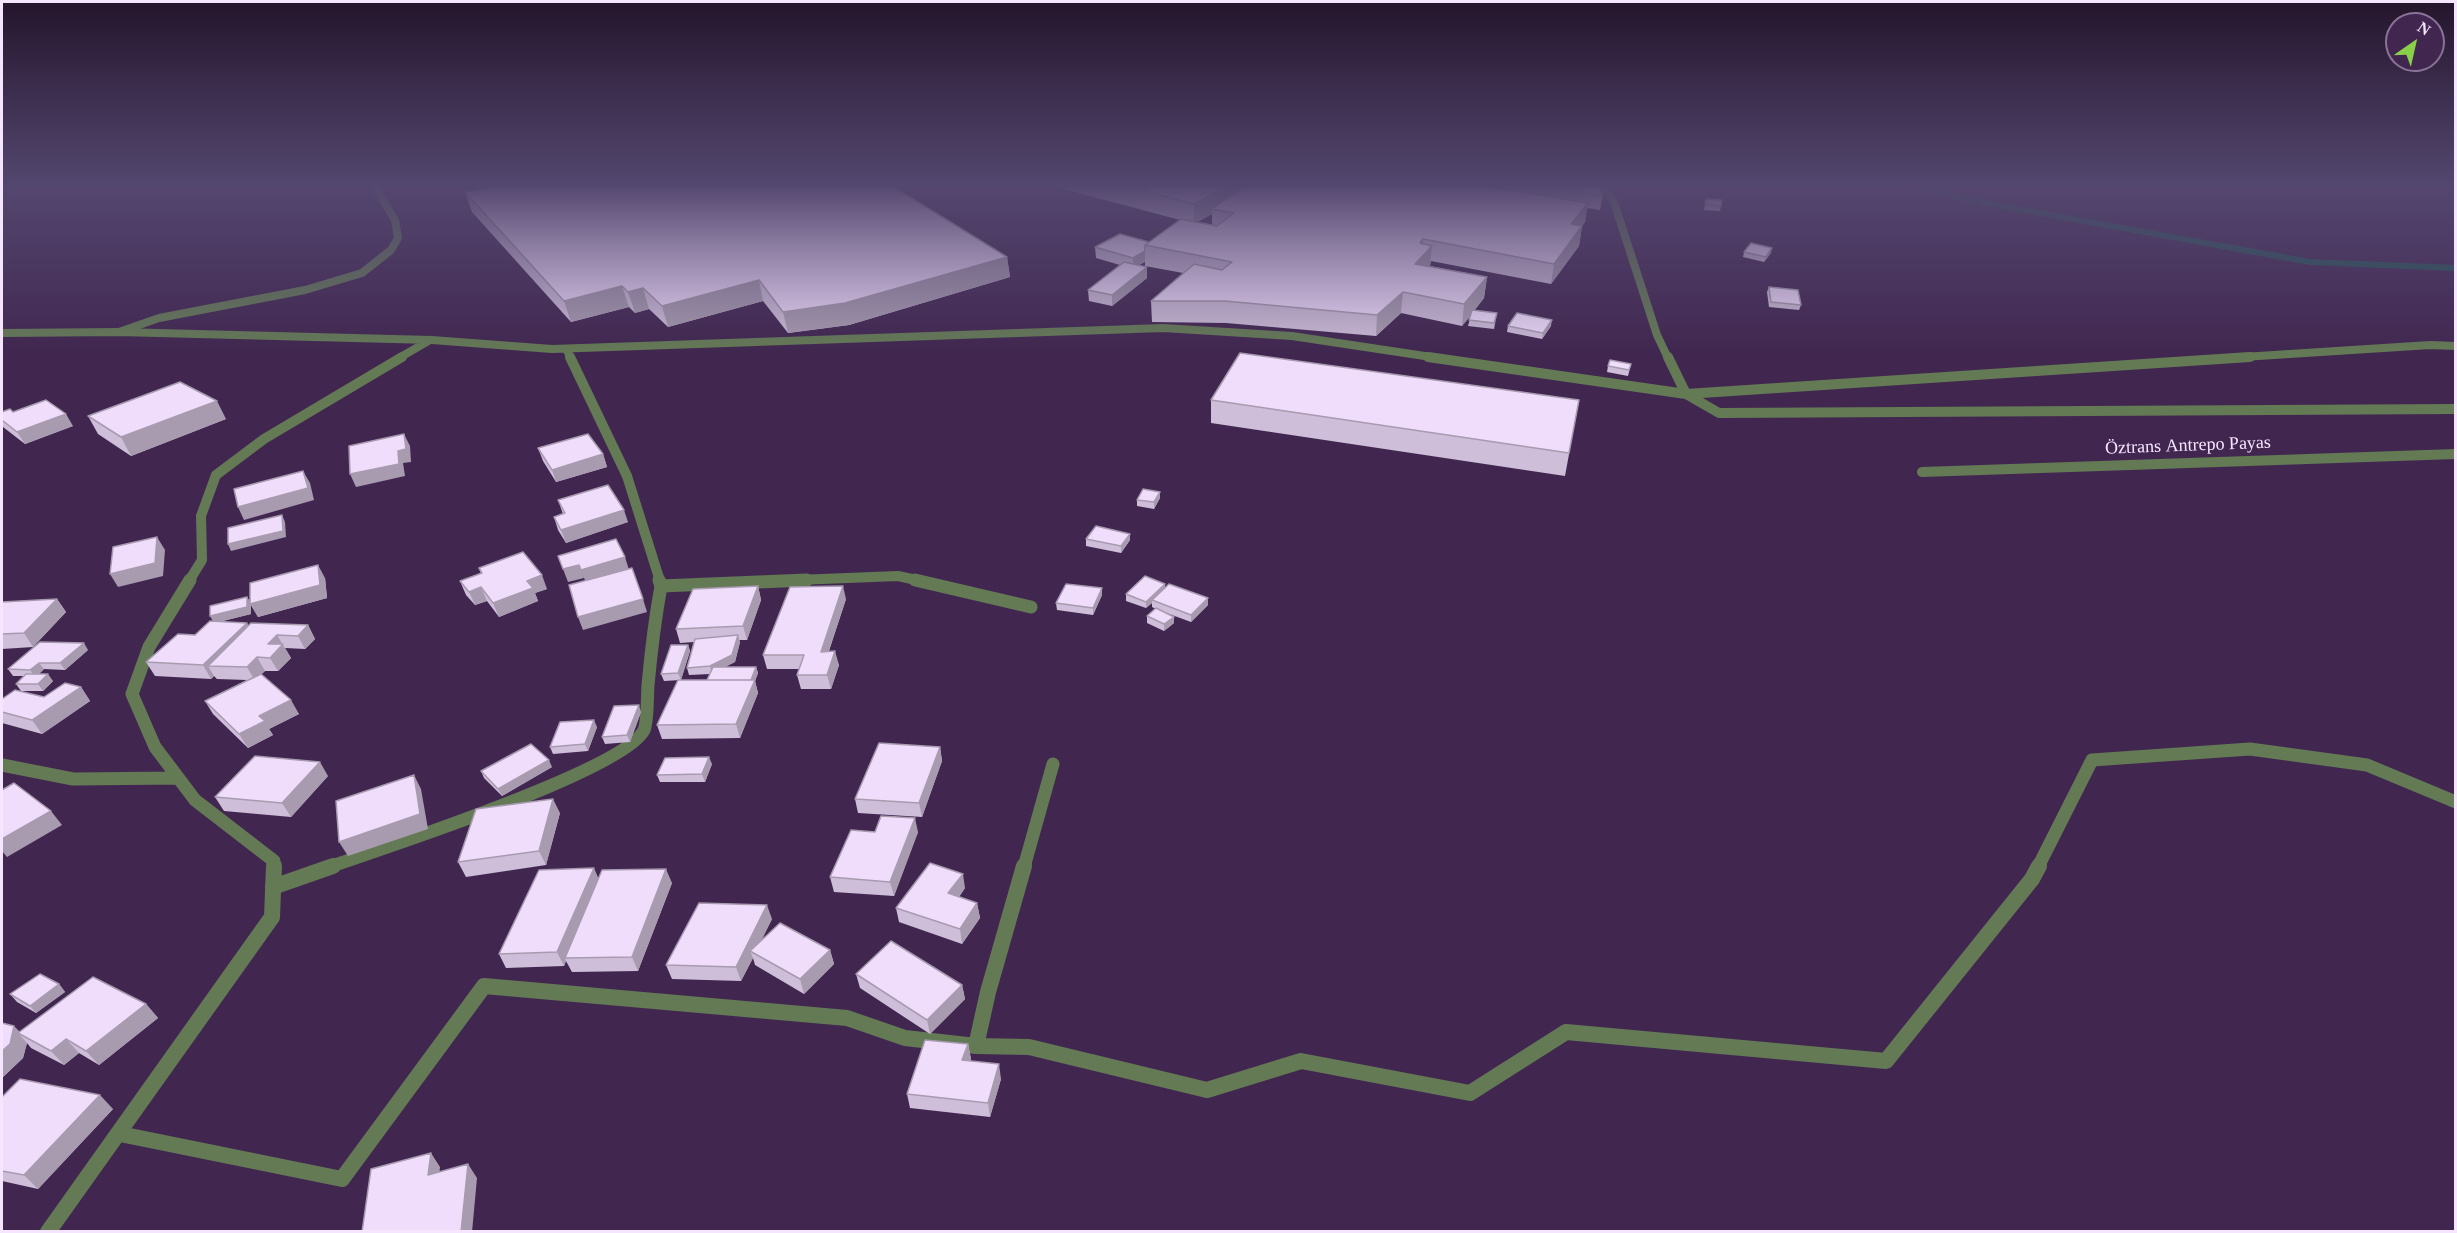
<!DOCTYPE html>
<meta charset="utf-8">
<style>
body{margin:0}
#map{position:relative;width:2457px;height:1233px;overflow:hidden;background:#412750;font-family:"Times New Roman",serif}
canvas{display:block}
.frame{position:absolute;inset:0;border:3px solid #f5e5fe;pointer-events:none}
.north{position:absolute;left:2385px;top:12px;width:60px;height:60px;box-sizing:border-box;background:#412750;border:2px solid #897396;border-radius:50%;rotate:34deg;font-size:16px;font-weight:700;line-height:24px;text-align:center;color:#f5e5fe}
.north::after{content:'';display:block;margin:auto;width:21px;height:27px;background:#89cf49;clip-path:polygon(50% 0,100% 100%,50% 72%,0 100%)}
</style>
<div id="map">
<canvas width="2457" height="1233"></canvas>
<div class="frame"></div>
<div class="north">N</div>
</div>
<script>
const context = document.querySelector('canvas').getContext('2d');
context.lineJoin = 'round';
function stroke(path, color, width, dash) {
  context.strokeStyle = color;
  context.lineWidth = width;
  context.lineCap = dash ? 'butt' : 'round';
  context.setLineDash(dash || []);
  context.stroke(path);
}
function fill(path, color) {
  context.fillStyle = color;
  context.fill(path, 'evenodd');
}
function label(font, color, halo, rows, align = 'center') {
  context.font = font + ' "Times New Roman",serif';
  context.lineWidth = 6;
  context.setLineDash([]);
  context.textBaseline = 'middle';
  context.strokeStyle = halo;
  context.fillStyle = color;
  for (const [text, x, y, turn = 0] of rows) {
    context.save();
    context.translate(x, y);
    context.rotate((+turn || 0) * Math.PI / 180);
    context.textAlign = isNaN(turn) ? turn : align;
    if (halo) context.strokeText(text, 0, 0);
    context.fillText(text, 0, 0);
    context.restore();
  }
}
const stream = new Path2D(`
 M1910,184L1968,200L2310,262L2456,268`);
const serviceFar2 = new Path2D(`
 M1922,472L2456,454`);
const serviceFar1 = new Path2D(`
 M329,867C381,849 625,770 644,730C648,721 647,697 648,685C651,652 655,619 661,586`);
const service = new Path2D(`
 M273,887L333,866`);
const minorFar3 = new Path2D(`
 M1601,184L1614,202L1657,335L1668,358
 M2,333L119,332L432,340L552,349L1163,328L1292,336L1438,358
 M566,349L571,358
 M399,358L430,340
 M2227,358L2430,345L2456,346`);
const minorFar2 = new Path2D(`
 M570,357L627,476L660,581
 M1428,357L1686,394L2250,357
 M1668,357L1686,394L1719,413L2456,409
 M189,581L202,560L201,516L216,475L264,439L402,357
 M771,581L898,576L921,581`);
const minorFar1 = new Path2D(`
 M190,580L149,647L132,694L155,747L195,800L274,861V867
 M659,580L661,586L807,580
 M915,580L1031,607
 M2,765L73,779L178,778
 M1024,867L1053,764
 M2038,867L2092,760L2250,749L2367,765L2456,802`);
const minor = new Path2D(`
 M976,1046L988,992L1024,866
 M120,1134L342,1179L484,986L847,1018L905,1038L976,1046L1029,1047L1207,1090L1301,1061L1470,1093L1566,1032L1886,1061L2032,879L2039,866
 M48,1232L272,917L274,866`);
const tertiary = new Path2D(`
 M119,332L159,318L305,290L362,273L391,250L398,238L395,220L373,184`);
const wall = new Path2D(`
 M1045,184H1600L1603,196L1600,210L1587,208L1585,222L1582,226L1579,246L1551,284L1431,261L1430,266L1487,277L1484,298L1474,311L1497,313L1494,329L1468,326L1471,315L1462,326L1401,313L1376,336L1226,323L1152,322L1151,301L1183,273L1145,266V262L1139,265L1147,278L1112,306L1089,301L1088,290L1120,265L1096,258L1095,247L1149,242L1180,220ZM1212,214V225L1197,222Z
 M465,192L1007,257L1010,277L849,325L788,333L763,301L668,327L649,309L635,313L629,307L571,322L472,212Z
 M1706,199L1721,206L1720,211L1704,210Z
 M1744,252L1771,253L1764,262L1743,257Z
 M1769,287L1801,305L1799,310L1769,307L1767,292Z
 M1508,326H1551L1542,339L1507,332Z
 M1631,364L1628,376L1607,372L1608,366Z
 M1211,400H1579L1565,476L1211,423Z
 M2,412H13L73,426L25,444L3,427L2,425Z
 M88,416L226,419L131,456L98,434Z
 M538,448L603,454L607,467L556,482L543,461Z
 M1160,492V498L1154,509L1137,506V500Z
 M558,500L628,522L566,543L558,530L554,517L563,514Z
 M1130,534V540L1121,553L1086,546V539Z
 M479,568L547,589L535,593L538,601L499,617L487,601L475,605L466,595L460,581L481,574Z
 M325,578L327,598L258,617L251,605V614L219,622L248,626L308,625L315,639L305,649L285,648L291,658L278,671H265L261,674L299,714L269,729L273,735L248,748L213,714L205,701L247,680L217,679L214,676L211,679L155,676L146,662L195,635L247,597L250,602Z
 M1165,584V588L1208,598V605L1191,622L1161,611L1174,617V623L1164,631L1147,623V616L1156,609L1152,607V603L1146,608L1126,601V594Z
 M758,586L761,600L747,640H739L740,642L735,662L725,667H756L758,673L755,681L758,693L740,738L662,739L657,725L707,680L710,674L689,675L687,668L694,642L680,643L676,629Z
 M1102,595L1093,615L1057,610L1056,603Z
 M57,599L66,612L33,647L2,649V602Z
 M846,599L829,651L839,665L831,689H801L797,675L800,669H767L763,655Z
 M688,645L690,651L681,680L664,681L661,674Z
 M88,650L65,670L44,669L39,674L53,681L43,691H21L16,684L24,676H13L8,669Z
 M81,687L90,701L42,734L2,723V699L44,697Z
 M641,712L630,742L605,744L602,737Z
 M597,727L588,751L553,754L550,747Z
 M940,747L942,761L922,817L858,813L855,799Z
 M712,764L705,782H660L657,775Z
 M552,767L502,796L484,778L481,771Z
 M328,776L291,817L224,811L215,797Z
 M560,813L546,865L466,877L458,862Z
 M875,832H918L894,896L834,892L830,877Z
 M599,879L672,883L638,971L572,972L566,961L564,966L506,968L499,954Z
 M965,888L959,897L977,903L980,918L962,944L899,922L896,908Z
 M772,919L761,940L830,950L834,964L804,994L755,965L753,958L741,981L672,979L666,965Z
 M856,974L962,985L965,999L930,1034L860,988Z
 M59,984L65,992L36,1013L17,1002L10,994Z
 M146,1004L158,1018L99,1065L79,1053L64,1065L31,1048L27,1043L23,1058L2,1078L20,1032Z
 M968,1044L971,1059L970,1061L1001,1079L990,1117L910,1108L907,1094Z
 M2,1097L113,1109L38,1189L2,1181Z`);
const shadedWall = new Path2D(`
 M1232,184H1265L1212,209V214L1194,224V204Z
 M1588,203L1585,222L1568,244L1571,224Z
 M1582,226L1579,246L1551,284L1554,264Z
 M1423,239L1422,256L1432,246L1430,266L1413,284L1415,264L1420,243Z
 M1772,248L1771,253L1764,262L1766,257Z
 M1145,251V262L1133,268V258Z
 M1007,257L1010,277L849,325L788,333L783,312Z
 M1147,267V278L1112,306V295Z
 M1487,277L1484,298L1462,326L1464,304Z
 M759,280L763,301L668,327L662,306Z
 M622,286L629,307L571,322L564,301Z
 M643,288L649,309L635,313L628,292Z
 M1403,292L1401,313L1376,336L1377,315Z
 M1552,320L1551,326L1542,339L1543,333Z
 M217,401L226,419L131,456L121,437Z
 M66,414L73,426L25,444L17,432Z
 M404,434L410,446L411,462L403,463L405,476L356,487L350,474Z
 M603,454L607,467L556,482L552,470Z
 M303,471L310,483L314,500L244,520L238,507Z
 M1160,492V498L1154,509V502Z
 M624,510L628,522L566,543L561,530Z
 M282,515L285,522L286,537L231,551L228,544Z
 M1130,534V540L1121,553V546Z
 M157,537L165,550L163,576L118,587L110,574Z
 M625,557L629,570L586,583L581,570Z
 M318,565L325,578L327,598L258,617L251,605V614L214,623L210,616L247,597L251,603Z
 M579,565L584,578L568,582L563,569Z
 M542,575L547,589L535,593L538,601L499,617L493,603L527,581Z
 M1165,584V590L1152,600V603L1146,608V602Z
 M758,586L761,600L747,640L743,626Z
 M843,586L846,599L824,665L821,652Z
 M481,587L487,601L475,605L469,592Z
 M1102,588V595L1093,615V608Z
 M1208,598V605L1191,622V615Z
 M57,599L66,612L33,647L24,633Z
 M643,599L647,612L583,630L578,617Z
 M1174,617V623L1164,631V624Z
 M247,623L255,637L208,666L214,676L211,679L203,665Z
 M308,625L315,639L305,649L298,636Z
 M277,635L291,658L278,671L270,658L268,644Z
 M738,635L740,642L735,662L712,673L710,666Z
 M84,643L88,650L65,670L60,663Z
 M688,645L690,651L681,680L678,673Z
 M835,651L839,665L831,689L827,675Z
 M257,657L265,671L255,681L247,667Z
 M39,663L44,669L35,677L30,670Z
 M756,667L758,673L755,681L758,693L740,738L736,724Z
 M48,674L53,681L43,691L38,684Z
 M81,687L90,701L42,734L32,720Z
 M291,700L299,714L269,729L273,735L248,748L239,734L259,716Z
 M639,705L641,712L630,742L627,735Z
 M594,720L597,727L588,751L585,744Z
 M940,747L942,761L922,817L919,803Z
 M709,757L712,764L705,782L702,774Z
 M549,760L552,767L502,796L498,789Z
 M320,762L328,776L291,817L282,803Z
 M414,775L421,789L428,829L348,856L339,842Z
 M553,799L560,813L546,865L539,851Z
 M51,811L62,825L7,857L2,851V839Z
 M915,818L918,832L894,896L890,882Z
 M594,868L600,882L565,958L566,961L564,966L557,952Z
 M666,869L672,883L638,971L632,957Z
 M963,874L965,888L951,908L948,893Z
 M977,903L980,918L962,944L960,929Z
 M767,905L772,919L755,954L750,951L753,958L741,981L736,967Z
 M830,950L834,964L804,994L800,979Z
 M59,984L65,992L36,1013L30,1006Z
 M962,985L965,999L930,1034L927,1020Z
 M146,1004L158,1018L99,1065L86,1051Z
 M14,1026L24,1036L18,1033L27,1043L23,1058L2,1078V1051Z
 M66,1039L79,1053L64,1065L51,1051Z
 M968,1044L971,1059L965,1074L962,1060Z
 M999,1064L1001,1079L990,1117L988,1103Z
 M100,1095L113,1109L38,1189L24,1175Z
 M431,1153L440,1167L438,1189L428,1175Z
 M468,1164L477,1178L472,1232H461Z`);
const building = new Path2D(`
 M506,184H889L1007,257L845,303L783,312L759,280L662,306L643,288L628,292L622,286L564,301L465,192Z
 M1116,184H1232L1194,204Z
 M1248,184H1475L1588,203L1571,224L1582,226L1554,264L1423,239L1420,243L1432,246L1415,264L1487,277L1464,304L1403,292L1377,315L1225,301H1151L1194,264L1222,270L1232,262L1145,245L1181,219L1217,226L1234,213L1212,209Z
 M1531,184H1600L1603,196Z
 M1706,199L1722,200L1721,206L1705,204Z
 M1120,234L1149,242L1145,245V251L1133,258L1095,247Z
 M1751,243L1772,248L1766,257L1744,252Z
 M1124,262L1147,267L1112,295L1088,290Z
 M1769,287L1798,290L1801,305L1771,302Z
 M1472,310L1497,313L1494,323L1469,320Z
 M1517,313L1552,320L1543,333L1508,326Z
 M1240,353L1579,400L1569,453L1211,400Z
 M1610,360L1631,364L1629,370L1608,366Z
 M180,382L217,401L121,437L88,416Z
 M46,400L66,414L17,432L2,420V412L10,409L13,412Z
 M404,434L406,449L398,451L399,464L350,474L349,446Z
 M588,434L603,454L552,470L538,448Z
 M303,471L308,488L238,507L234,489Z
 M608,485L624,510L561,530L554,517L565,513L558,500Z
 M1143,489L1160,492L1154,502L1137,500Z
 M282,515L283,531L228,544V528Z
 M1096,526L1130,534L1121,546L1086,539Z
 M157,537L155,563L110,574L113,547Z
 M616,539L625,557L581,570L579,565L563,569L558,556Z
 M523,552L542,575L527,581L533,588L493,603L481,587L469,592L460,581L482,573L479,568Z
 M318,565L320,585L250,604V583Z
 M632,568L643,599L578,617L569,585Z
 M1145,576L1165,584L1146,602L1126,594Z
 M1066,584L1102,588L1093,608L1056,603Z
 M1169,584L1208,598L1191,615L1152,600Z
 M758,586L743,626L676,629L693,589Z
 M843,586L821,652L835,651L827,675H797L804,655H763L790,587Z
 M247,597V607L210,616V606Z
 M57,599L24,633L2,634V602Z
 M1156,608L1174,617L1164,624L1147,616Z
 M210,621L247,623L203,665L146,662L178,634L195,635Z
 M251,623L308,625L298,636L277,635L268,644H283L270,658L257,657L247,667L208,666Z
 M738,635L732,655L710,666L687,668L695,639Z
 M40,642L84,643L60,663H39L30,670L8,669Z
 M671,645H688L678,673L661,674Z
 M713,667H756L751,680H707Z
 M26,674H48L38,684H16Z
 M261,674L291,700L259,716L265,721L239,734L205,701Z
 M678,680H755L736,724L657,725Z
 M65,683L81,687L32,720L2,712V699L15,690L44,697Z
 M639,705L627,735L602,737L614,706Z
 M594,720L585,744L550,747L560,722Z
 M879,743L940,747L919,803L855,799Z
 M531,744L549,760L498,789L481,771Z
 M255,756L320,762L282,803L215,797Z
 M709,757L702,774L657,775L665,758Z
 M414,775L420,814L339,842L336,801Z
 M14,783L51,811L2,839V790Z
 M553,799L539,851L458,862L476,809Z
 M881,816L915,818L890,882L830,877L851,830L875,832Z
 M930,863L963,874L948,893L977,903L960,929L896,908Z
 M594,868L557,952L499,954L539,870Z
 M666,869L632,957L565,958L602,870Z
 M699,903L767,905L736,967L666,965Z
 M780,923L830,950L800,979L750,951Z
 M891,941L962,985L927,1020L856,974Z
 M40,974L59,984L30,1006L10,994Z
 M93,977L146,1004L86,1051L66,1039L51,1051L18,1033Z
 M2,1023L14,1026L10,1044L2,1051Z
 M925,1040L968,1044L962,1060L999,1064L988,1103L907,1094Z
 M20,1079L100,1095L24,1175L2,1171V1097Z
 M431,1153L428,1175L468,1164L461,1232H362L371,1169Z`);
const streetNames = [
 ["Öztrans Antrepo Payas",2188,446,-2]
];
stroke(stream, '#225453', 6);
stroke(serviceFar2, '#647a55', 10);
stroke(serviceFar1, '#647a55', 13);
stroke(service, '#647a55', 16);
stroke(minorFar3, '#647a55', 8);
stroke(minorFar2, '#647a55', 10);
stroke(minorFar1, '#647a55', 13);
stroke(minor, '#647a55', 16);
stroke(tertiary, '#647a55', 8);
fill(wall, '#cebed9');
fill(shadedWall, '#a89bb0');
fill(building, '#f0ddfc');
stroke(building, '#a89bb0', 1.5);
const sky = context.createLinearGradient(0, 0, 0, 356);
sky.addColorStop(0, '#24152c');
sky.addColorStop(0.52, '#54476f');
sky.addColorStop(1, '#54476f00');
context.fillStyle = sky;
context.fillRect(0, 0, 2457, 356);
label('18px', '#f5e5fe', '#412750', streetNames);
</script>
